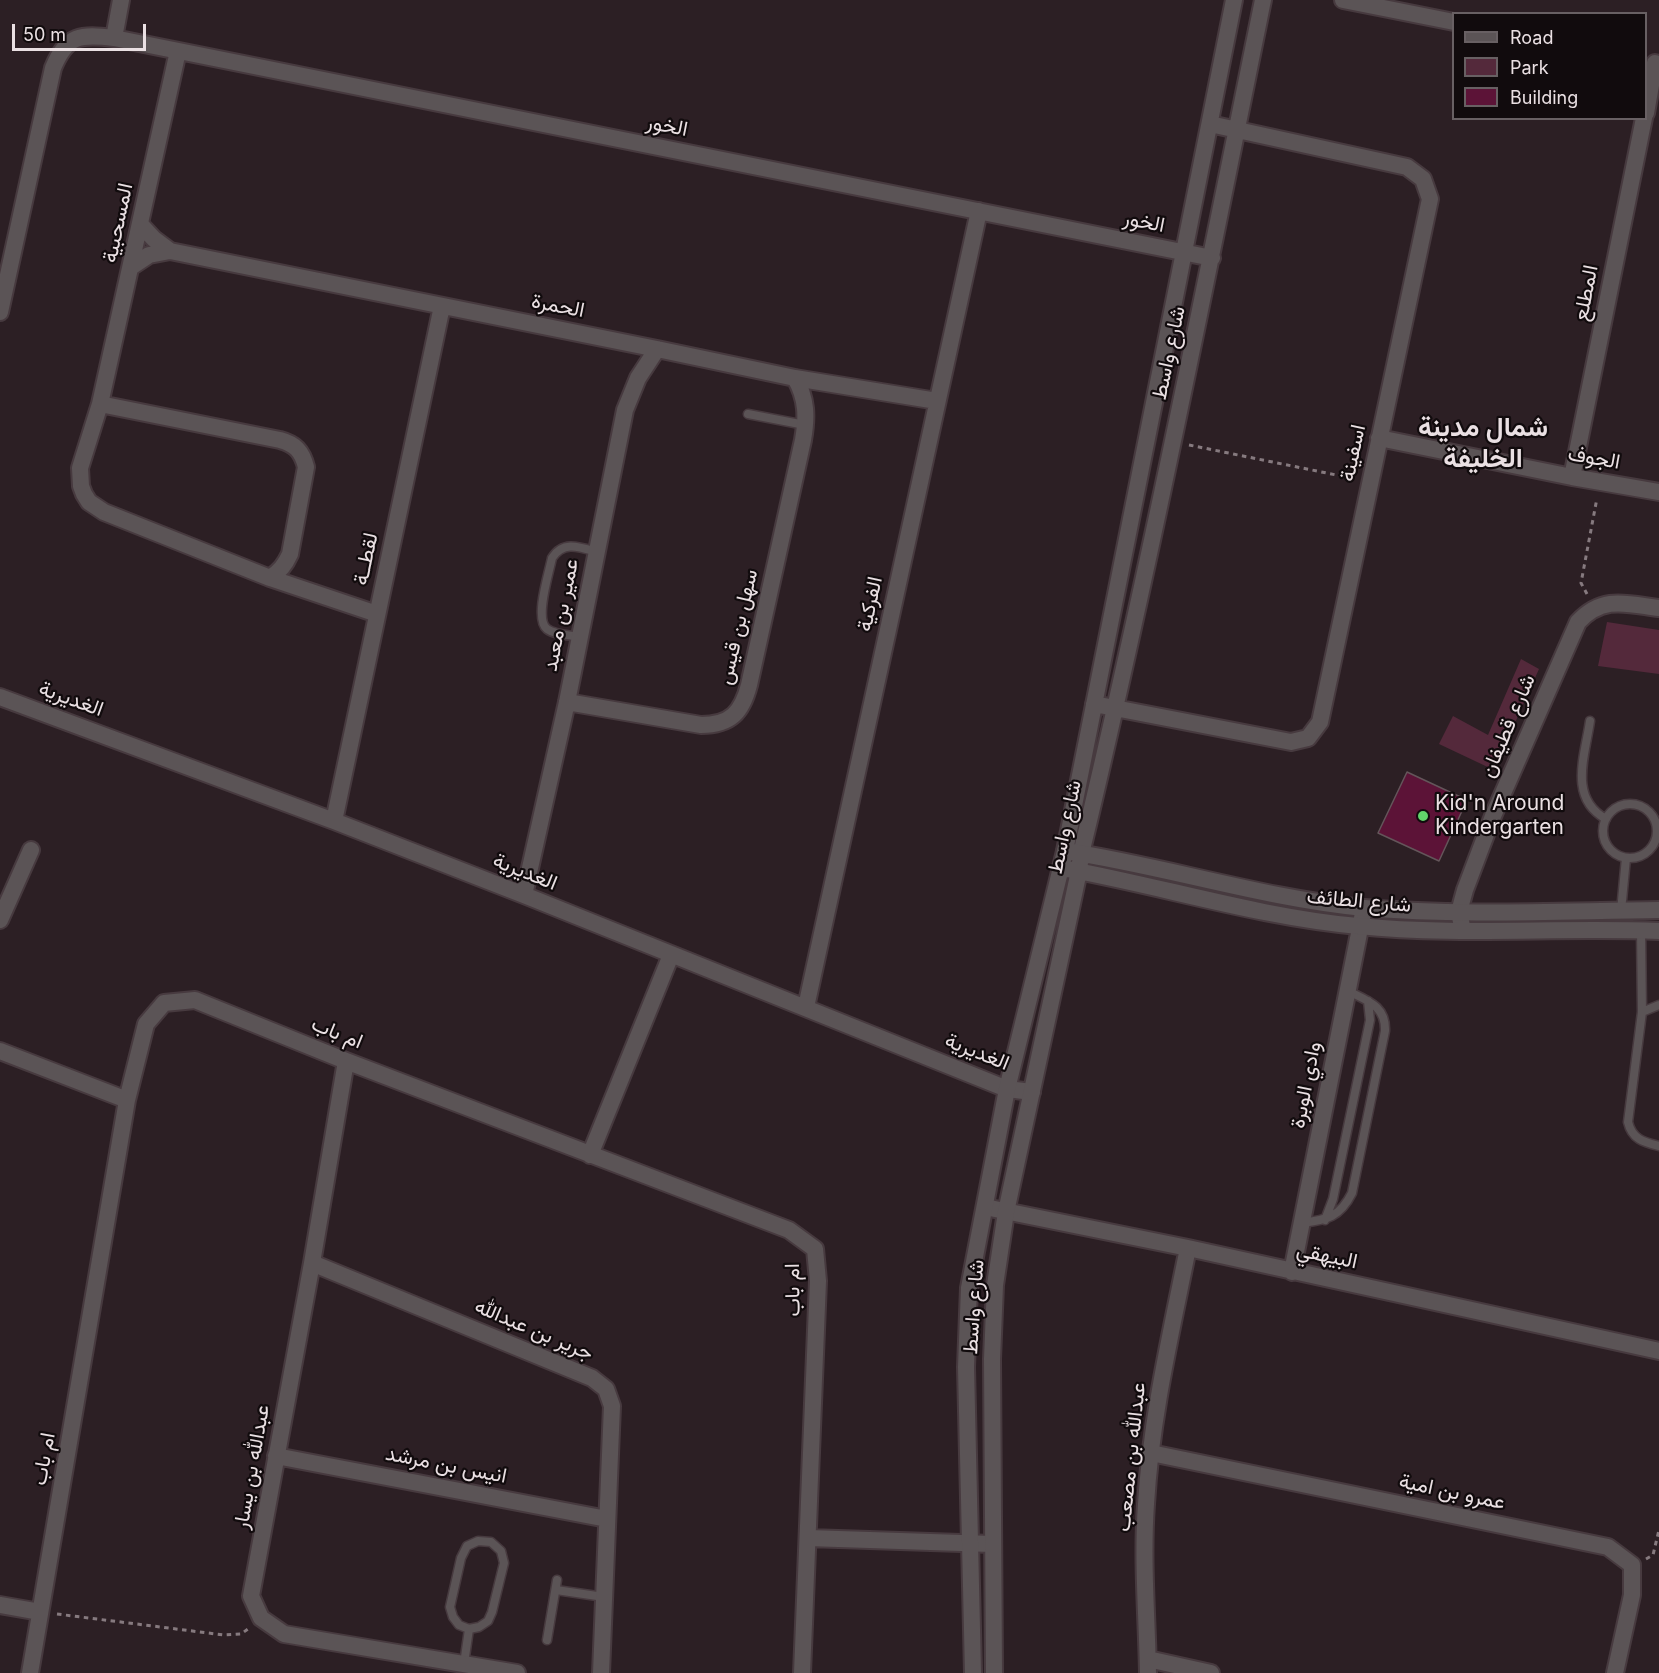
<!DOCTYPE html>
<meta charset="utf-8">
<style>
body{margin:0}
#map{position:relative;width:1659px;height:1673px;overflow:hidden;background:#2c1f24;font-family:Inter,sans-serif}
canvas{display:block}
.legend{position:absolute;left:1452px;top:12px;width:195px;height:108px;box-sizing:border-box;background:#110b0d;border:2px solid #686063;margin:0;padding:8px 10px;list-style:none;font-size:18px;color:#eae0e3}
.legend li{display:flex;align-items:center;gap:12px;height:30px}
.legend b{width:30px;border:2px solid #686063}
.scale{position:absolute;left:12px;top:24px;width:134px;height:27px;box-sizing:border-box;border:3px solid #eae0e3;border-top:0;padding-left:8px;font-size:18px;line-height:21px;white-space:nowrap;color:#eae0e3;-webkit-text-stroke:4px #110b0d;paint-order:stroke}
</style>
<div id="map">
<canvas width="1659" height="1673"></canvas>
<ul class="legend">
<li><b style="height:8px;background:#5b5456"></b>Road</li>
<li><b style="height:16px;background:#54293b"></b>Park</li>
<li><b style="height:16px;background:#5c1337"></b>Building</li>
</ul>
<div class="scale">50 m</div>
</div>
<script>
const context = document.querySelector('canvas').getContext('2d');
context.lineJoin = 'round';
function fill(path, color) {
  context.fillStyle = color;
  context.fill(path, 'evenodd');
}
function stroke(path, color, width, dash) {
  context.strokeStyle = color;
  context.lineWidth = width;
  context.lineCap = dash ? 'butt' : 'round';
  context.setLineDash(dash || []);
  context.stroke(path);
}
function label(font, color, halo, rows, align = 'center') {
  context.font = font + ' Inter,Vazirmatn,sans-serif';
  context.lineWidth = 4.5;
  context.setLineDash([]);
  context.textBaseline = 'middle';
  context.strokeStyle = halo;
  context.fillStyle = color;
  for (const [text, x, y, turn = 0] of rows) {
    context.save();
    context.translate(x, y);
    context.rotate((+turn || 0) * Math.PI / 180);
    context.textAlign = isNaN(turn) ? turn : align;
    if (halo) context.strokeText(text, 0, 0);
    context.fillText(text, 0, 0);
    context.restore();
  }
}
const green = new Path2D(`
 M1607,622L1659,630V674L1598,666Z
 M1521,659L1539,669L1494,770L1439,744L1453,716L1488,735Z`);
const building = new Path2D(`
 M1407,772L1467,800L1439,861L1378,833Z`);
const path = new Path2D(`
 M1189,445L1356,479
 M1587,594L1581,583L1597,498
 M1646,1559L1653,1555L1659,1530
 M57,1614L224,1635L241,1634L248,1629`);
const service = new Path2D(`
 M748,414L805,425
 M580,637C570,635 555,635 547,629C534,619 549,573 552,558C563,540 580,547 597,552
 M1590,721C1585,756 1568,798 1606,819
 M1603 831a27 27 0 1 1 54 0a27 27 0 1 1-54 0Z
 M1621,911L1626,858
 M1641,930L1642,1012L1628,1122C1632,1139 1643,1142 1659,1146
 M1642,1012L1659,1005
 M1325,1220L1333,1199L1370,1020L1368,1001
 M1302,1223C1327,1220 1340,1217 1352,1193L1385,1031C1386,1006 1368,1001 1348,991
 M478,1541L491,1542L501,1551L504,1563L492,1612L488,1621L479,1627L469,1629L459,1625L453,1617L450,1607L461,1558L467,1546Z
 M556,1590L604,1597
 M547,1640L557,1580
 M464,1664L469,1629`);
const minor = new Path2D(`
 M1343,0L1454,22
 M114,38L121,0
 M178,51L100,404L80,468L81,486L84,494L89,502L104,512L270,578L377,614
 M1646,113L1655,63
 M140,224L154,239L170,251
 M131,267L149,255L170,251L657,349L795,378L937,401
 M0,312L53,68C67,34 81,34 114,38L1212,258
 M100,404L280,440C295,444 302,451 306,467L290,554C285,565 280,571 270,578
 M1379,438L1572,477L1659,492
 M1572,477L1644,118
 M0,697L334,821L524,895L1007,1089L1032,1092
 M567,702L701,725C731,725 742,712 749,685L803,440C807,417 807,399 795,378
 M1094,704L1291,742L1308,738L1320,722L1430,199L1423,179L1407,167L1210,124
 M334,821L442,306
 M1065,851L1234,0
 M1081,854C1149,571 1205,285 1263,0
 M524,895L567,702L625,410L638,378L657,349
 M0,920L31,850
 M1463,931L1459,912L1465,890L1493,816L1578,622C1603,595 1627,604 1659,608
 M806,1007L979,211
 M0,1051L127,1100
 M346,1061L312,1263L251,1596L261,1618L284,1634L517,1673
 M590,1155L671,955
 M985,1207L1188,1248L1659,1351
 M312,1263L592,1378L606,1389L612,1406L601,1673
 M1292,1272L1364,908
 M1151,1453L1608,1547L1632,1565V1595L1615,1673
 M276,1456L607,1519
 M808,1538L992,1544
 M0,1605L40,1612
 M1148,1659L1211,1673
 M30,1673L127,1100L146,1024L164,1003L195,1000L346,1061L789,1230L815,1249L818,1281L802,1673
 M1148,1673C1147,1617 1142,1561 1146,1504C1151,1418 1171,1333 1188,1248`);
const tertiary = new Path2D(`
 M1067,869C1165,887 1259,917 1358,926C1458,936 1559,927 1659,931
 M973,1673L966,1367L969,1288L1007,1089L1065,851C1165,866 1262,898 1364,908C1462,916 1561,911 1659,910
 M994,1673L992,1359L995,1285L1006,1212L1079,871L1081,854`);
const markers = [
 [1423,816,6,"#61d46a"]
];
const streetNames = [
 ["الخور",667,126,11],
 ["الخور",1144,222,11],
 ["المسحبية",118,223,-78],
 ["المطلع",1586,293,-79],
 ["الحمرة",558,306,11],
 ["شارع واسط",1169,353,-78],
 ["اسفينة",1353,453,-78],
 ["الجوف",1594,458,10],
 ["لقطــة",366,559,-78],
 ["الفركية",870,604,-78],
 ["عمير بن معبد",561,615,-79],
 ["سهل بن قيس",738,627,-77],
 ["الغديرية",71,699,20],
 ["شارع قطيفان",1508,726,-67],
 ["شارع واسط",1065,827,-78],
 ["الغديرية",525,872,22],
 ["شارع الطائف",1359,901,5],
 ["ام باب",337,1033,22],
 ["الغديرية",977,1052,22],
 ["وادي الوبرة",1306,1085,-79],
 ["البيهقي",1327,1256,12],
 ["ام باب",793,1290,-91],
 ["شارع واسط",974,1307,-86],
 ["جرير بن عبدالله",534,1330,23],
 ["عبدالله بن مصعب",1131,1457,-84],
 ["ام باب",44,1459,-80],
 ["انيس بن مرشد",446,1465,11],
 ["عبدالله بن يسار",252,1467,-80],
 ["عمرو بن امية",1452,1492,12]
];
const poiNames = [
 ["Kid'n Around",1435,804],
 ["Kindergarten",1435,828]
];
const districtNames = [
 ["شمال مدينة",1483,428],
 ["الخليفة",1483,459]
];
fill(green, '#54293b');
fill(building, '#5c1337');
stroke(building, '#64555a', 1.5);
stroke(service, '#473a3f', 11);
stroke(minor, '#473a3f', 20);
stroke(tertiary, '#473a3f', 20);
stroke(path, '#867a7f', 3, [4.5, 4.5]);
stroke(service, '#5b5456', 8);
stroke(minor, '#5b5456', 16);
stroke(tertiary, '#5b5456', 16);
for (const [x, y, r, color] of markers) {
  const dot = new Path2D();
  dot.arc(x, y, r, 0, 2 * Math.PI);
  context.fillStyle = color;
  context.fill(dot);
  stroke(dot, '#110b0d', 2);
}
label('21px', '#eae0e3', '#110b0d', streetNames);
label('21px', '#eae0e3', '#110b0d', poiNames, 'left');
label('bold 27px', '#eae0e3', '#110b0d', districtNames);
</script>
